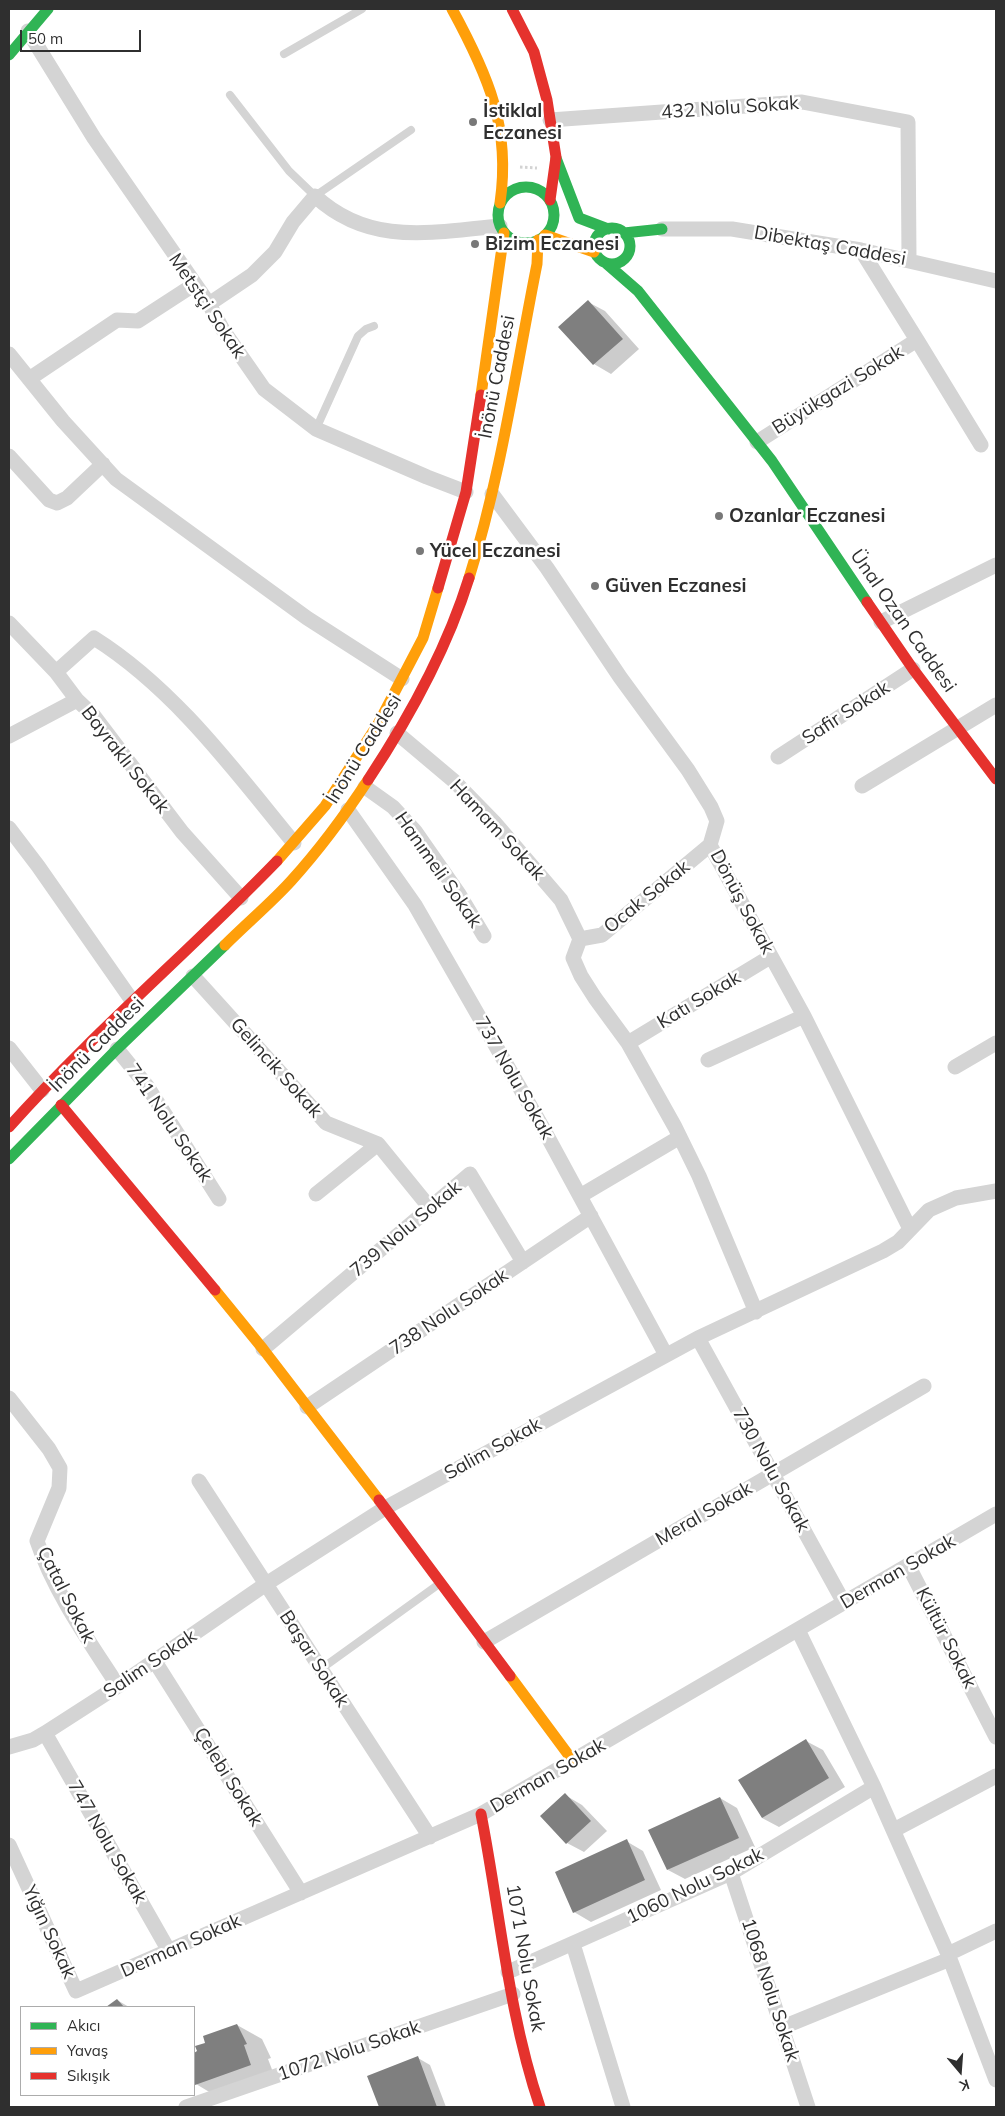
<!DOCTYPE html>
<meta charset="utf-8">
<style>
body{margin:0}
#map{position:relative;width:1005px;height:2116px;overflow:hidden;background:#fff;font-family:Mulish,sans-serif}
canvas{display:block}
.frame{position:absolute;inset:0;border:10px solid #2f2f2f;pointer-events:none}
.legend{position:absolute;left:20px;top:2006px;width:175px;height:90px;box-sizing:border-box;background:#fff;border:1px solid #acacac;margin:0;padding:6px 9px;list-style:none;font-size:15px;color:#2f2f2f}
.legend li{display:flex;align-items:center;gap:10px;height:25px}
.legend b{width:25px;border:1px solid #acacac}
.north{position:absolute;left:935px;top:2046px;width:50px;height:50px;-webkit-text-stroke:4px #fff;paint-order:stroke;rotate:162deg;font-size:14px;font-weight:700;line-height:20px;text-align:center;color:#2f2f2f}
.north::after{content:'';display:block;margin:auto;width:18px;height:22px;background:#2f2f2f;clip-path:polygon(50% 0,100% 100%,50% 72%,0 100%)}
.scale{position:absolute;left:20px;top:30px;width:121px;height:22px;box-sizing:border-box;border:2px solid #2f2f2f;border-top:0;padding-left:6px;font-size:15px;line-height:18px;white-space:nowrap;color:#2f2f2f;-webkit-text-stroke:4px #fff;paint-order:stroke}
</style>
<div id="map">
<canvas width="1005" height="2116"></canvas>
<div class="frame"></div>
<ul class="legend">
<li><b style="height:6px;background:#30b455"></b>Akıcı</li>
<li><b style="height:6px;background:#ff9f0a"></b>Yavaş</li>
<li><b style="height:6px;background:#e5322d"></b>Sıkışık</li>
</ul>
<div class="north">K</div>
<div class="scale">50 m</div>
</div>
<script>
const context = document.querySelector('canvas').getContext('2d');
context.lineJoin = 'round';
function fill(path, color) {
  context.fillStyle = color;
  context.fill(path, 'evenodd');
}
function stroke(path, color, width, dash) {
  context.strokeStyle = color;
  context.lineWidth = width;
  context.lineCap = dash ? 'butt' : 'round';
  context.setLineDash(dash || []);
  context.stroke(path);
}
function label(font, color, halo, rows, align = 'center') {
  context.font = font + ' Mulish,sans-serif';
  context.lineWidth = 5;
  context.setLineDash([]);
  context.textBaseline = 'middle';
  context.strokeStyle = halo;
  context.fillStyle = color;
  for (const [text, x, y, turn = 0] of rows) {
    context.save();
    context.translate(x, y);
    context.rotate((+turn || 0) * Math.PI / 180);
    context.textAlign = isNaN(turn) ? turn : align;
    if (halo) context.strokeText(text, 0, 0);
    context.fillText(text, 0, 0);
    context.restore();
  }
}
const shadow = new Path2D(`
 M588,302L605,311L639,349L611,374L594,364L560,327Z
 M806,1741L823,1750L845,1787L779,1827L762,1818Z
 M565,1795L582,1805L607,1831L584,1852L567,1843Z
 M720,1798L737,1808L755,1847L685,1879L668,1870Z
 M626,1841L643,1851L661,1890L591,1922L574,1912Z
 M117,2000L129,2007H108Z
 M237,2025L262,2039L271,2058L268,2059L276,2080L221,2099L196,2084L194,2077V2054L199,2052L207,2043Z
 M418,2058L430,2065L446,2107H381L369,2076Z`);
const building = new Path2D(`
 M588,300L623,339L593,365L558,327Z
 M806,1739L829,1778L762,1818L738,1780Z
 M565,1793L591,1821L566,1844L540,1816Z
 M720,1797L739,1838L667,1870L648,1830Z
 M627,1839L645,1880L573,1913L555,1872Z
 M117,1999L124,2007H106Z
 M237,2024L247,2044L244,2045L251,2065L195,2085L194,2053L197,2051L195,2046L205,2043L203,2036Z
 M418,2056L437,2107H379L367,2076Z`);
const path = new Path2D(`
 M520,167L537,168`);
const lane = new Path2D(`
 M284,54L362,9
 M230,95L289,171L315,196L411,130
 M316,429L358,336L366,329L374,326
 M321,1669L439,1584`);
const street = new Path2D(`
 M28,31L94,138L209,304L223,330L264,389L316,429L427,477L466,492
 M550,120L802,102L908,122L909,259
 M662,229H732L861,250L996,281
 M861,250L917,340
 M209,304L252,275L275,252L293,222L315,196C370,247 433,232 500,226
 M9,354L63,421L116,479L307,618L402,679
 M29,379L117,320L138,321L195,284
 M757,442L917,340L981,445
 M9,456L49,500L57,503L67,498L103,464
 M492,494L547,568L620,677L688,770L711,807L717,821L710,845L804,1016L910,1229
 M881,622L996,565
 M9,623L56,672L77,700L94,716L182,832L241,898
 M56,672L94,638C175,689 234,770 294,843
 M397,733L454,781L494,822L561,900L580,939
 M9,736L77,700
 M778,757L913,669
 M862,786L996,705
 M365,787L393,807L415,831L459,894L484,936
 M348,810L415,905L544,1130L666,1355
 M9,828L38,866L133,1002
 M580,939L573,958L581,976L595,998L628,1043L675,1127L699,1176L756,1312
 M580,939L602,935L710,845
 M193,976L326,1123L378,1144L430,1208
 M628,1043L770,957
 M9,1048L42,1090
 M117,1049L147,1086L219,1199
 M708,1060L804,1016
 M955,1067L996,1043
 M316,1194L378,1144
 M580,1196L680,1137
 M698,1338L844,1603
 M263,1349L470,1174L523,1262
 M9,1398L49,1449L60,1468L59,1488L37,1541C54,1592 89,1641 118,1686
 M307,1407L591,1216
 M199,1481L430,1837
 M908,1565L996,1737
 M798,1630L874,1787L948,1954L996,2080
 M484,1642L924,1386
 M154,1660L301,1893
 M45,1733L169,1951
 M9,1747L33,1740L45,1733L118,1686L266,1584L385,1508L698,1338L883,1251L898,1242L929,1210L956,1198L996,1191
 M894,1830L996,1776
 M9,1845L76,1991L481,1814L996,1514
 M731,1873L808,2107
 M573,1944L623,2107
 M948,1954L996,1931
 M508,1972L731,1873L874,1787
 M783,2027L950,1959
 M186,2107L513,1994`);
const fast = new Path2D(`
 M9,55L48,9
 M556,158L579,218L608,229
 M498 215a28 28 0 1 1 56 0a28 28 0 1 1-56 0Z
 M594 246a18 18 0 1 1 36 0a18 18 0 1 1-36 0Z
 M624,233L662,229
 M607,264L638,291L772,461L867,602
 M9,1159L117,1049L225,945`);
const slow = new Path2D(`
 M452,9C488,75 511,127 500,203
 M545,235L594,252
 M481,395L504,233
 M469,578C501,476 516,369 537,264L538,240
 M277,861L325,806L378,724L423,638L438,588
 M225,945C247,923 271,903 291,881C320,849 345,815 368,780
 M215,1290L263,1349L379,1500
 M510,1676L573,1761`);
const jam = new Path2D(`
 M512,9L534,52L547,100L556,157L550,200
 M438,588L466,492L481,395
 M867,602L913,669L996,779
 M368,780C409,718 447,649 469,578
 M61,1105L215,1290
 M9,1127C93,1033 189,952 277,861
 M379,1500L510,1676
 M481,1814C500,1911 508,2013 540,2107`);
const markers = [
 [473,122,5,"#787878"],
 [475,244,5,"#787878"],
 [719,516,5,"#787878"],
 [420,551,5,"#787878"],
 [595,586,5,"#787878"]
];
const streetNames = [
 ["432 Nolu Sokak",730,108,-4],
 ["Dibektaş Caddesi",830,246,10],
 ["Metstçi Sokak",207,306,56],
 ["İnönü Caddesi",497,377,-79],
 ["Büyükgazi Sokak",838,390,-32],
 ["Ünal Ozan Caddesi",903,621,55],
 ["Safir Sokak",846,713,-33],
 ["İnönü Caddesi",364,749,-58],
 ["Bayraklı Sokak",125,760,52],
 ["Hamam Sokak",497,830,47],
 ["Hanımeli Sokak",438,870,55],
 ["Ocak Sokak",647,897,-39],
 ["Dönüş Sokak",742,902,62],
 ["Katı Sokak",699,1000,-31],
 ["İnönü Caddesi",97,1045,-45],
 ["Gelincik Sokak",276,1068,48],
 ["737 Nolu Sokak",514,1078,60],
 ["741 Nolu Sokak",169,1123,56],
 ["739 Nolu Sokak",406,1229,-40],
 ["738 Nolu Sokak",449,1312,-34],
 ["Salim Sokak",493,1449,-29],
 ["730 Nolu Sokak",771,1470,61],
 ["Meral Sokak",704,1514,-30],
 ["Derman Sokak",898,1572,-30],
 ["Çatal Sokak",66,1595,63],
 ["Kültür Sokak",946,1638,63],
 ["Başar Sokak",314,1659,57],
 ["Salim Sokak",150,1664,-34],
 ["Derman Sokak",548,1776,-30],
 ["Çelebi Sokak",228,1777,58],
 ["747 Nolu Sokak",107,1842,60],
 ["1060 Nolu Sokak",695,1886,-26],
 ["Yığın Sokak",49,1932,65],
 ["Derman Sokak",181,1946,-24],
 ["1071 Nolu Sokak",525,1958,80],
 ["1068 Nolu Sokak",770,1990,72],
 ["1072 Nolu Sokak",349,2051,-19]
];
const poiNames = [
 ["İstiklal",483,111],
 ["Eczanesi",483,133],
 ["Bizim Eczanesi",485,244],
 ["Ozanlar Eczanesi",729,516],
 ["Yücel Eczanesi",430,551],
 ["Güven Eczanesi",605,586]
];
fill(shadow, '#0003');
fill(building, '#7f7f7f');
stroke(path, '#d3d3d3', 3, [2.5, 2.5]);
stroke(lane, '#d4d4d4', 8);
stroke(street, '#d4d4d4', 15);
stroke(fast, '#30b455', 11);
stroke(slow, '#ff9f0a', 11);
stroke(jam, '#e5322d', 11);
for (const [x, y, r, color] of markers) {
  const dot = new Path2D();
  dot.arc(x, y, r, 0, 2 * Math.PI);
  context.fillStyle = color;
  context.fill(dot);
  stroke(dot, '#fff', 2);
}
label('19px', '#2f2f2f', '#fff', streetNames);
label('bold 19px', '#2f2f2f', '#fff', poiNames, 'left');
</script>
